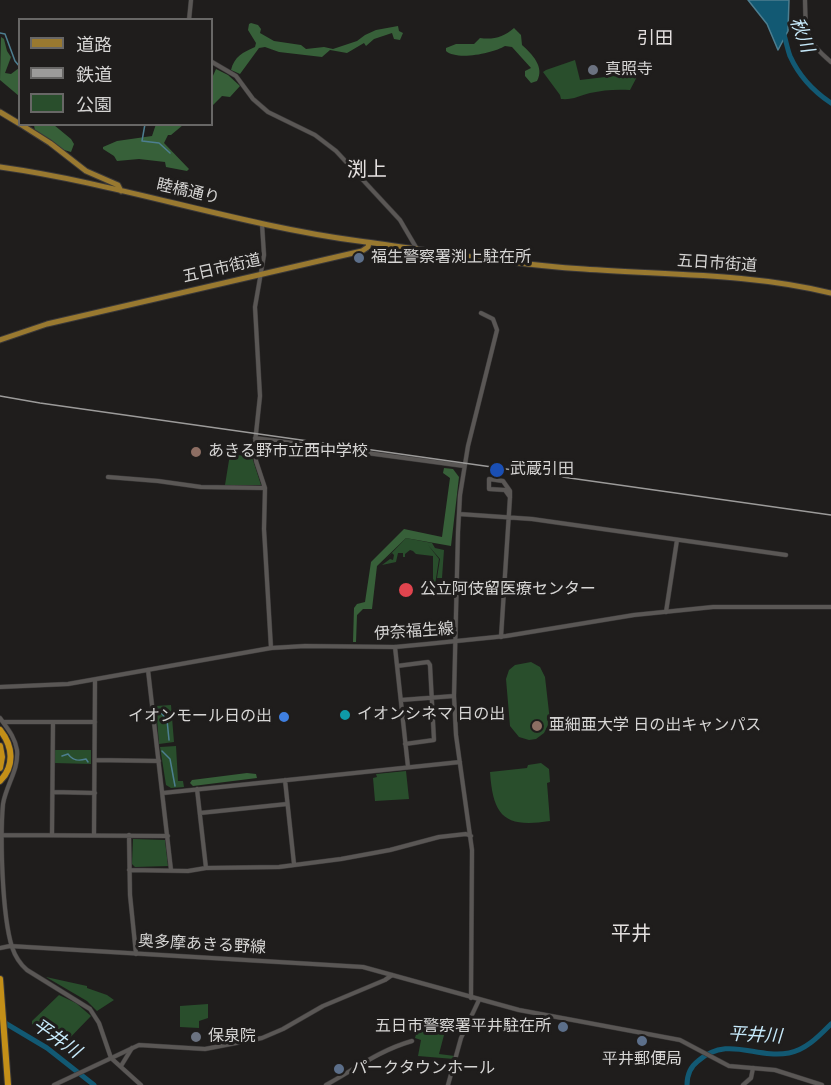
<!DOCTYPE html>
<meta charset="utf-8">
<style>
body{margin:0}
#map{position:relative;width:831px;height:1085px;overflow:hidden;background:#1f1d1c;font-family:"Varela Round","Noto Sans JP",sans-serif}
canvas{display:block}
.legend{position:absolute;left:18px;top:18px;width:195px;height:108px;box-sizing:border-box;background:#1f1d1c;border:2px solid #686766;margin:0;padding:8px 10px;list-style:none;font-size:18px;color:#d6d5d4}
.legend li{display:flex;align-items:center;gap:12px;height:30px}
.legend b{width:30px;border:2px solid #686766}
</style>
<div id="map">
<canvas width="831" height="1085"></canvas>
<ul class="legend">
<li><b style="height:8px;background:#997930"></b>道路</li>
<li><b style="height:8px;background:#9c9b9a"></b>鉄道</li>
<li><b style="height:16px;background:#294e2c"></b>公園</li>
</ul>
</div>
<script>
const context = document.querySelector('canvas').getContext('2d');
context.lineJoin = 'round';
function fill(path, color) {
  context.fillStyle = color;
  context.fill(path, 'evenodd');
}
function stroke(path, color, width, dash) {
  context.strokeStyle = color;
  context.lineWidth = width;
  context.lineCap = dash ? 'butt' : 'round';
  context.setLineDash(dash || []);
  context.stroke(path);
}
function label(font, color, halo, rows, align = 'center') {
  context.font = font + ' "Varela Round","Noto Sans JP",sans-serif';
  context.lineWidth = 6;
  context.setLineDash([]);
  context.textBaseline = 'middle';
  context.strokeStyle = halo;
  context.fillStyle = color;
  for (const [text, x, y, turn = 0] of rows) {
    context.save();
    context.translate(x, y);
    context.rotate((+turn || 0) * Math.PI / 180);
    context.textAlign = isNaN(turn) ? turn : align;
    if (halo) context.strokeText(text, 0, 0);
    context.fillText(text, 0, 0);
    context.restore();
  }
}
const green = new Path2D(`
 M575,60L580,80L639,73L630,90C617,89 603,90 590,93C579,96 573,100 561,99L560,95L543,72L546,70Z
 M230,454L252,457L261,485H225Z
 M406,538L432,543L435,548L444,550L442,578H437L440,559L428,545L439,559L435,585H433V556L416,554L413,551L410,550L405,554V557H403V553H398L396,562L382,565L390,559L393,560L394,555L392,553L386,559Z
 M531,662L540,667L545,677L550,721L544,733L536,739L529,740L519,737L510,726L506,679L509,670L515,665Z
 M171,705L174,742L159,744L156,706Z
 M176,746L178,781H183L184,787L171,788L166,785L160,747Z
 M54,750H91V764L54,763Z
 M541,763L549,769L550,782L547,783L550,821C505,828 493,817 490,772L527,768L528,765Z
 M406,771L409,799L375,801L373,778L377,777L376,774Z
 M133,839L165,840L168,866L135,867L132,864Z
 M46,977L87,986V988L107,995L114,1000L97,1011L87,1001Z
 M59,995L76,1003L91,1016L62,1046L32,1024V1021Z
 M208,1004V1018L199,1021V1028L180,1027V1006Z
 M417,1031L444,1035L439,1054L455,1056L454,1059L418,1056L421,1040L415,1038Z`);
const forest = new Path2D(`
 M251,23L258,25L261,29L260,33L274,41L301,45L306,49L324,47L333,49L357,41L365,35L376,30L398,26L399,31L403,33L400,40L394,39L392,33L374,39L366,46L364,43L347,53L330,50L322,57L279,52L265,47L259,48L240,74L231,70C234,57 243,52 255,47L256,43L248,30L249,24Z
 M514,28L521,35L522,45C532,54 545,67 537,81L531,83L525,76V71L531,68L512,47L505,46C494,53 457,61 446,51V48L456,44H474L480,38C493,40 504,37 514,28Z
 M1,37L4,39L7,51L11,57L5,73L11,74L19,68V96L0,80Z
 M216,69L228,75L240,86L230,97L222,96L212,106V78Z
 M156,124L183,125L171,135H168L164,143L189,169L187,171L166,167L165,162L139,159L117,161L114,156L103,149V147L117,141L152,136Z
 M34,125H54L71,139L74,144L71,152L47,145L36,137Z
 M444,468L453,469L459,477L451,546L406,538L377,566L372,609H363L357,615L356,642H353L354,608L357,604L365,602L371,562L404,529L442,537L450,478L443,473Z
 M247,773L256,774L257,778L193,786L190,783L192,780Z`);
const water = new Path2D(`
 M748,0H789L788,31L778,50L767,24Z`);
const stream = new Path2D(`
 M0,33L5,34L15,61L20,67
 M145,124L142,141L159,143L170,153
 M158,709L167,720L169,740
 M162,751L170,759L175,786
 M62,756L68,754C73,761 79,761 86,759L88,762`);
const river = new Path2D(`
 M783,32C786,40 787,48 790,56C799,76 813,91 831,103
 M0,1020L47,1048L94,1085
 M687,1085C687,1075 690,1067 698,1061C728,1035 755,1059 789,1053C806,1050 819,1036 831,1024`);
const tertiary = new Path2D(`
 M805,0C806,35 804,39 831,62
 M262,224L264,255L255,307L260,396L255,443L256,461L265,488L264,529L271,648
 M255,438L464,466
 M108,477L158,481L201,487L265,488
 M459,514L532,519L786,555
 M666,612L677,540
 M501,637L510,497V491L503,481L489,479V489L505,490L510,497
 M395,647L408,767
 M397,666L428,662L430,665L434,740L405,744
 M148,670L171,870
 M401,700L454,696
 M0,718C7,728 15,737 17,750C19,770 6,785 3,804C0,837 2,915 12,947C15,956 20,964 27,970L90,1009L99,1023L111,1058L141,1085
 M4,722H95
 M95,760L159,761
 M285,780L294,864
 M197,789L206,868
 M53,792L95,793
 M163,793L460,762
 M200,813L287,804
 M2,835L168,836
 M52,835L53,722
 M94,835L95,680
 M129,835L130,895L136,954
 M129,870L188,871L206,868L279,867L341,859L390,850L439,837L466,834L471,836
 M471,998L472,850L456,735L454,696L458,532L460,495L468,446L497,330L493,319L481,313
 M121,1066L132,1048
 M326,1085C355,1069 380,1050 412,1041
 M448,1085L461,1038L479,1000
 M743,1085L751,1078L753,1068`);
const secondary = new Path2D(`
 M189,20L191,0
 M212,62L236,76L253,99L268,112L315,135L336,151L400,220L417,249
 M0,687L68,684L271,648L305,646L395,647L427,644L506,636L634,615L713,607H831
 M0,948L10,946L363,967L519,1010L680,1040L729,1066L775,1070L822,1085
 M54,1085L139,1045L205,1049L262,1038L283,1029L323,1006L385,980L392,975`);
const primary = new Path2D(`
 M0,112L20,124
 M20,124L50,143L86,171L118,185L121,191
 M0,167C121,184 238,225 359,241C434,251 508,264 584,269C666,275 750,273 831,293
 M0,340L47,324L362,251L368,247L369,243`);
const motorway = new Path2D(`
 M0,730C13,746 15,766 0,781
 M0,746L2,757L0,768
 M0,979L8,1085`);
const rail = new Path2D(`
 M0,396L40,403L831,515`);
const markers = [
 [593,70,6,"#6b7280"],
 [359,258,6,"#5c6f8a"],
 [196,452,6,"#8d6e63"],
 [497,470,8,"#1a4fb4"],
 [406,590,8,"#e0444e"],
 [345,715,6,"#0f9aa8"],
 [284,717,6,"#3f7fe0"],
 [537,726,6,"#8d6e63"],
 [563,1027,6,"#5c6f8a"],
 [196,1037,6,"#6b7280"],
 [642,1041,6,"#5c6f8a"],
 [339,1069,6,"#5c6f8a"]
];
const poiNames = [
 ["真照寺",605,70],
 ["福生警察署渕上駐在所",371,258],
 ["あきる野市立西中学校",208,452],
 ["武蔵引田",510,470],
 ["公立阿伎留医療センター",420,590],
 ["イオンシネマ 日の出",357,715],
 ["イオンモール日の出",272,717,"right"],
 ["亜細亜大学 日の出キャンパス",549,726],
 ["五日市警察署平井駐在所",551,1027,"right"],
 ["保泉院",208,1037],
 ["平井郵便局",642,1060,"center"],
 ["パークタウンホール",351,1069]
];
const streetNames = [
 ["睦橋通り",188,192,13],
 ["五日市街道",717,264,4],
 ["五日市街道",222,269,-13],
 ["伊奈福生線",414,632,-4],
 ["奥多摩あきる野線",202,945,3]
];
const waterNames = [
 ["秋川",801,35,69],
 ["平井川",755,1036,3],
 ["平井川",56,1039,35]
];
const neighbourhoodNames = [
 ["引田",655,39]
];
const quarterNames = [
 ["渕上",367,171],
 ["平井",631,935]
];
fill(green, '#294e2c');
fill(forest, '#376039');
fill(water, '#125973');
stroke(water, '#4d7e90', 1.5);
stroke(stream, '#4d7e90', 1.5);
stroke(river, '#125973', 5);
stroke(tertiary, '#3a3838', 5);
stroke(secondary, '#3a3838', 5);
stroke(primary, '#3a3838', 7);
stroke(motorway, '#3a3838', 8);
stroke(tertiary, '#5a5755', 4);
stroke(secondary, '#5a5755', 4);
stroke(primary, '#997930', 5);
stroke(motorway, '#c38f18', 6);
stroke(rail, '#9c9b9a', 1.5);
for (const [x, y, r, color] of markers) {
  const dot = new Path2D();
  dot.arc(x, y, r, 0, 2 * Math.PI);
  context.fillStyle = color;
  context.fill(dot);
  stroke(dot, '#1f1d1c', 2);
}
label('16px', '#d6d5d4', '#1f1d1c', poiNames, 'left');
label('16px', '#d6d5d4', '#1f1d1c', streetNames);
label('italic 18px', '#c7eafb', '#1f1d1c', waterNames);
label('18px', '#e3dfde', '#1f1d1c', neighbourhoodNames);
label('20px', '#e3dfde', '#1f1d1c', quarterNames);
</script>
